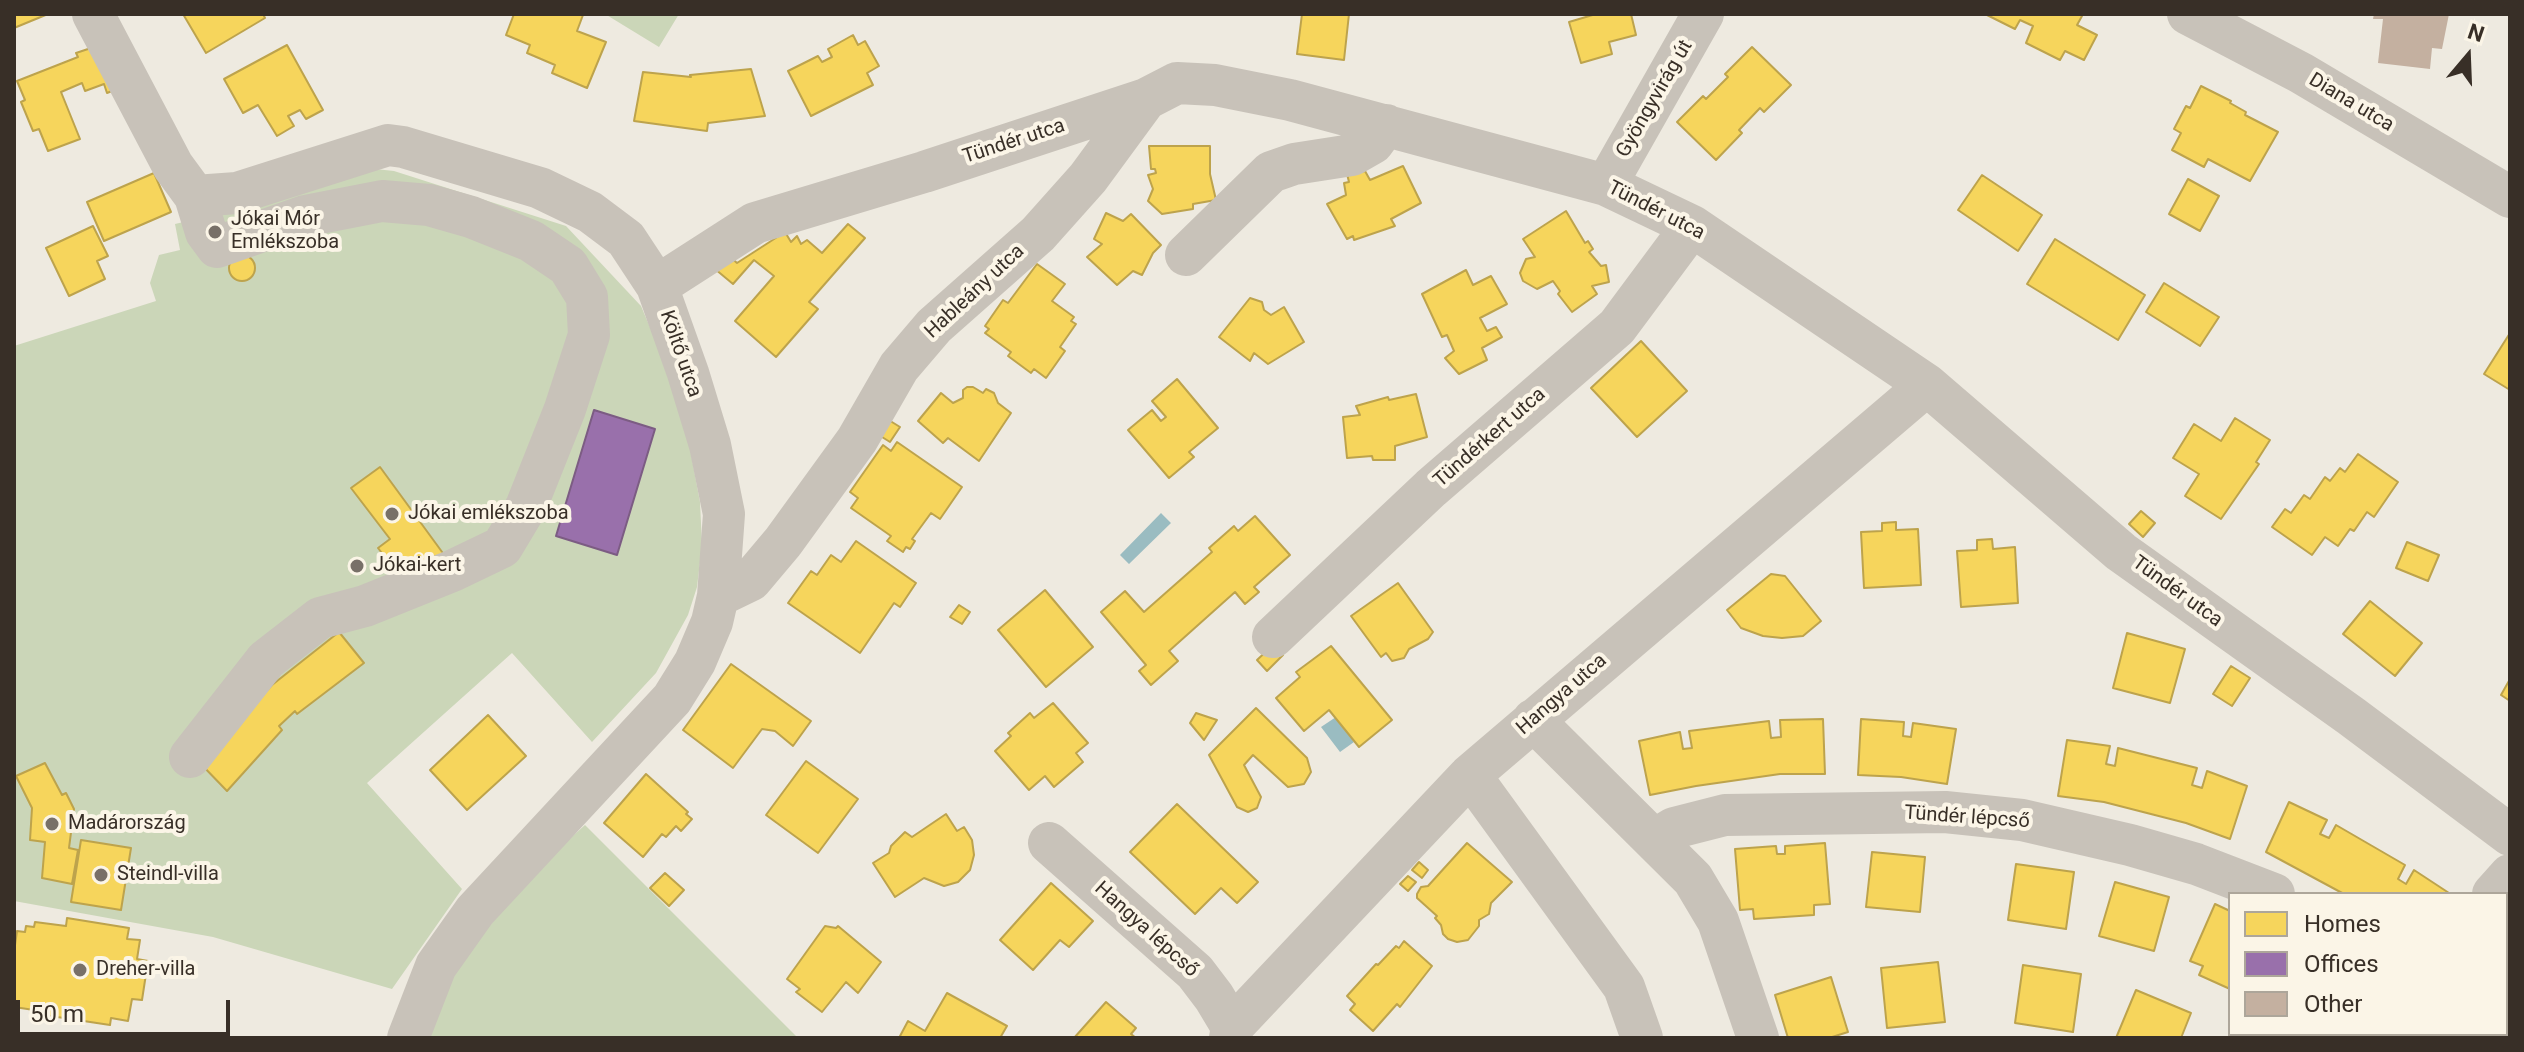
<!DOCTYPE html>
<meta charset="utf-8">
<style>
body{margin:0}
#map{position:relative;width:2524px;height:1052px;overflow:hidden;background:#eeeae0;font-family:Roboto,sans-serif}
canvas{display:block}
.frame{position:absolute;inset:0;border:16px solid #382f27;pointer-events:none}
.legend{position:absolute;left:2228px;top:892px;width:280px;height:144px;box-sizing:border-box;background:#fbf5e7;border:2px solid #ada69a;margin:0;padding:10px 14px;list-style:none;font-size:24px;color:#382f27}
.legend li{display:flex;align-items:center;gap:16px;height:40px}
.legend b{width:40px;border:2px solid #ada69a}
.north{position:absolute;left:2428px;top:16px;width:80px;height:80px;-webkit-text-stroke:6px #fbf5e7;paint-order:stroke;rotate:19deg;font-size:22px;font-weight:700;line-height:32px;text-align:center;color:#382f27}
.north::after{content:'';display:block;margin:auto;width:28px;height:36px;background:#382f27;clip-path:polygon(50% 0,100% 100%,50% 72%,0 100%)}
.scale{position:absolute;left:16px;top:1000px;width:214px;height:36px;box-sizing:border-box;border:4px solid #382f27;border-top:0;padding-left:10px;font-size:24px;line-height:28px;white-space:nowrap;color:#382f27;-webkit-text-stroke:6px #fbf5e7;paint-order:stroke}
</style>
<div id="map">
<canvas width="2524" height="1052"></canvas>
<div class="frame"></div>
<ul class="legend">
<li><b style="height:22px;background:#f6d55c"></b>Homes</li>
<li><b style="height:22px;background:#9970ab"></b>Offices</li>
<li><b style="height:22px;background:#c4b0a0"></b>Other</li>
</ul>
<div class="north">N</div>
<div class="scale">50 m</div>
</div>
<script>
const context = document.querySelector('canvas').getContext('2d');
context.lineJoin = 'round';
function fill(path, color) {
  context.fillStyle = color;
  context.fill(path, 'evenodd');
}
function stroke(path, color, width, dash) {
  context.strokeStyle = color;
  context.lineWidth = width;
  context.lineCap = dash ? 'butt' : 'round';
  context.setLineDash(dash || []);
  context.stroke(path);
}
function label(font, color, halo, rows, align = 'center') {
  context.font = font + ' Roboto,sans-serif';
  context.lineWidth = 8;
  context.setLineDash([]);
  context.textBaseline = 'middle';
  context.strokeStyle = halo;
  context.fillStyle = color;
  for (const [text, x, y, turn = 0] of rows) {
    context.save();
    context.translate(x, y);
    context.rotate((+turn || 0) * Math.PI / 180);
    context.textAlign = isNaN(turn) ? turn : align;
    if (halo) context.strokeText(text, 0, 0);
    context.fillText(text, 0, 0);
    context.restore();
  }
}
const green = new Path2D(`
 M605,14H679L659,47Z
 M366,168L394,171L566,226L641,306L660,351L688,438L700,502L702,545L697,587L688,615L656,673L592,742L512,653L367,783L462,889L392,989L213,937L14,901V346L156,301L150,283L159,255L180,250L175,224L251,206Z
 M585,825L798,1038H428L452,969L546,860Z`);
const water = new Path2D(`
 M1161,513L1171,523L1129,564L1120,555Z
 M1336,717L1354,742L1340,752L1321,727Z`);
const homes = new Path2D(`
 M14,14H48L14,28Z
 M183,14H263L265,18L206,53Z
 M514,14L583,15L577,31L606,42L587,88L552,73L555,65L527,53L530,45L506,35Z
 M1302,14H1349L1344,60L1297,54Z
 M1596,14H1631L1636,35L1609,42L1612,54L1581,63L1569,22Z
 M1985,14H2079L2082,16L2077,25L2097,35L2084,60L2065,51L2060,60L2026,43L2033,26L2020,20L2015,29Z
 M853,35L858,45L865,41L879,66L867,73L873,85L811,116L788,71L818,56L822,62L832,57L828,49Z
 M287,45L323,110L306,119L300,110L288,116L294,126L277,136L258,105L243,113L224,79Z
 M94,47L112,91L107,93L104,84L85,91L82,83L61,92L80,139L48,151L39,129L33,131L21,102L25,100L17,81L78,57L76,53Z
 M1752,47L1791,85L1764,112L1760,108L1739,130L1742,133L1716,160L1677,122L1703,96L1706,99L1728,77L1725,74Z
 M751,69L765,116L708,123L707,131L634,121L643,72L691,77L690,75Z
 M2201,86L2231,101L2230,103L2246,112L2245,115L2278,132L2250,181L2208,159L2204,167L2172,150L2181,133L2174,129L2186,106L2190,108Z
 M1149,146H1210V174L1216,200L1193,204V209L1162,214L1148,201L1153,189L1148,175L1156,173L1155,169H1151Z
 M1403,166L1421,203L1391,219L1395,226L1354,240L1353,236L1347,239L1327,204L1346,195L1344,183L1349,182L1347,174L1365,171L1370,180Z
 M154,173L171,212L104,241L87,202Z
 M1982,175L2042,215L2018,251L1958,210Z
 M2188,179L2219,196L2200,231L2169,214Z
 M1566,211L1585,243L1588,241L1593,249L1589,252L1601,266L1606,265L1609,282L1592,286L1597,294L1572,312L1558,294L1560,291L1553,281L1537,289L1523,281L1520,273L1526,259L1535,257L1523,239Z
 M1106,213L1123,221L1131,214L1161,245L1153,253L1142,275L1133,271L1117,285L1087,257L1102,244L1094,239Z
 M848,224L865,238L809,302L818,309L776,357L735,321L774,276L754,260L733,284L715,269L727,254L737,263L785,232L791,242L797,236L801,244L807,240L822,253Z
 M93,226L108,256L97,261L105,279L69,296L46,248Z
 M2055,239L2145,295L2118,340L2027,284Z
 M229 268a13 13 0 1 1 26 0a13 13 0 1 1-26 0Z
 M1037,264L1065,284L1052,301L1074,317L1071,321L1076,324L1060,347L1065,351L1046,378L1034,369L1031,373L1008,356L1011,352L985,333L989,329L985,326L1003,300L1008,303Z
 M1466,270L1473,285L1491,276L1507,304L1480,318L1487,331L1496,327L1502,337L1482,348L1487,360L1459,374L1445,358L1454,351L1447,335L1442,337L1422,294Z
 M2164,283L2219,317L2200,346L2146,312Z
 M1250,298L1262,302L1264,310L1271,315L1284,307L1304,342L1268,364L1254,353L1250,361L1219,337Z
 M2510,333V390L2484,374Z
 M1641,341L1687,391L1637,437L1591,388Z
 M1177,379L1218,428L1189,452L1194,457L1169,478L1128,430L1152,410L1161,421L1166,417L1152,401Z
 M967,387H973L983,393L986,389L994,393L998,403L1011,413L979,461L948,438L943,443L918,421L941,393L953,403L963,398V390Z
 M1416,394L1427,437L1395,446V460H1373L1372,456L1347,458L1343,417L1360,415L1356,406L1388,397L1389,400Z
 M879,414L900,427L890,442L882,437Z
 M2235,418L2270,440L2256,462L2259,464L2221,519L2185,496L2199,474L2173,458L2194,424L2221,441Z
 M897,442L962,487L940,519L931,513L912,539L915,541L910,549L906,547L903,552L887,541L891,536L851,508L858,498L850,492L883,445L891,451Z
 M2358,454L2398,482L2374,517L2367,512L2354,531L2350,529L2338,546L2325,537L2312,555L2272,527L2285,509L2291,513L2304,495L2310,499L2325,477L2330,481L2340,468L2345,472Z
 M380,467L445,556L401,578L378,548L390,539L351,488Z
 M2141,511L2155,523L2143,537L2129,524Z
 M1255,516L1290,555L1254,587L1259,592L1245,604L1235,592L1169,651L1178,661L1151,685L1139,671L1146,665L1101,612L1125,591L1144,612L1212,552L1209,548L1234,526L1238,531Z
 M1896,522V530L1918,529L1921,585L1864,588L1861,532L1882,531V523Z
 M1992,539L1993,549L2015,547L2018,603L1961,607L1957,551L1977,550V540Z
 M856,541L916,583L900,607L894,603L860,653L788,603L811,571L817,575L831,555L841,562Z
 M2407,542L2439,555L2428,581L2396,568Z
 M1771,574L1785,576L1821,621L1803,636L1782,638L1763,636L1741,628L1727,610Z
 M1398,583L1433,632L1428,639L1409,649L1404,658L1392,661L1386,653L1381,657L1351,616Z
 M1045,590L1093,647L1046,687L998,630Z
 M2370,601L2422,643L2395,676L2343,634Z
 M959,605L970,612L962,624L950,617Z
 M339,632L364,663L297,714L295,711L279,726L282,730L227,791L199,762L272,685Z
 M2127,633L2185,649L2170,703L2113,688Z
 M1273,645L1283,655L1267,671L1257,660Z
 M1331,646L1392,720L1359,747L1329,710L1304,731L1276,698L1300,677L1296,672Z
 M731,664L811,721L793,746L775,731L762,729L733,768L683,730Z
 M2231,666L2250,678L2232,706L2213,694Z
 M2510,679V701L2501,695Z
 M1053,703L1088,743L1076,753L1083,762L1054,787L1045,776L1029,790L995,751L1011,736L1008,733L1030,713L1034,718Z
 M1256,708L1307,758L1311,772L1304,784L1288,787L1253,755L1244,765L1261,797L1257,808L1248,812L1237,807L1209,755Z
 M1196,713L1217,720L1204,740L1190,723Z
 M488,715L526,756L467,810L430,770Z
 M1823,719L1825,774H1780L1696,786L1650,795L1639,741L1680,732L1683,749L1692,748L1689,731L1769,721L1771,738L1781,737L1780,720Z
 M1861,719L1904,722L1903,736L1911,737L1913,723L1956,729L1947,784L1901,777L1858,775Z
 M2067,740L2110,746L2106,764L2115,766L2118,748L2197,768L2192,785L2202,788L2207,771L2247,786L2230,839L2186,823L2104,802L2058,796Z
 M806,761L858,799L818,853L766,815Z
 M45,763L62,795L66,793L74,809L69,848L78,850L72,884L42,878L45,842L30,840L32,808L16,776Z
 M646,774L688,812L686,814L692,819L681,831L676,826L666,837L662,834L643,857L604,823Z
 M2289,802L2327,820L2320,834L2329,838L2336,825L2405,865L2398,879L2406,884L2414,870L2449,893L2344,894L2266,852Z
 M1177,804L1258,882L1237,903L1221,888L1195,914L1130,852Z
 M946,814L957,831L964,827L972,840L974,855L970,870L958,882L944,886L924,878L895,897L873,863L889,853L891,846L905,832L912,837Z
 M81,840L131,848L121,910L71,902Z
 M1467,843L1512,882L1491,903L1489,914L1479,920V926L1468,940L1457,942L1448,939L1443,934L1441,925L1435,918L1437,916L1417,898V894L1421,887L1428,886Z
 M1825,843L1830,904L1814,905V915L1754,919L1753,909L1740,910L1735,849L1776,846L1777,854H1785V846Z
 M1872,852L1925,857L1920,912L1866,907Z
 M1419,862L1428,870L1422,878L1412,870Z
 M2016,864L2074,872L2066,929L2008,920Z
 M665,873L684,890L669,906L650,888Z
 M1408,876L1416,882L1408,891L1400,884Z
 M2115,882L2169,897L2154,951L2099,936Z
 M1051,883L1093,921L1069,947L1060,940L1033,970L1000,940Z
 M2215,904L2230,911V989L2199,975L2203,966L2190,961Z
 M67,918L129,928L127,939L140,940L137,959L148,961L142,1000L132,999L128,1021L111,1018L110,1025L44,1015L45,1007L35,1006L34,1010L14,1007V952L17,931L25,932L26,926L34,927L35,922L66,926Z
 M825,926L836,928L838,926L881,962L858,993L846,982L822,1012L796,992L800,989L787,979Z
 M1404,941L1432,966L1400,1007L1397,1004L1373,1031L1350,1010L1355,1004L1347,996L1376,964L1378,965L1396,946L1399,948Z
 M2510,944V974L2506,970V949Z
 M1938,962L1945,1022L1887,1028L1881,968Z
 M2023,965L2081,974L2073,1032L2015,1023Z
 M1831,977L1848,1032L1829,1038H1788L1775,995Z
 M2136,990L2191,1013L2181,1038H2116Z
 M947,993L1007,1026L1000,1038H899L908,1021L925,1031Z
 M1106,1002L1136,1028L1131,1034L1136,1038H1074Z`);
const offices = new Path2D(`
 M594,410L655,429L617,555L556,536Z`);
const building = new Path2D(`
 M2374,14H2449L2442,49L2432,48L2430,69L2378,63L2383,19H2373Z`);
const minor = new Path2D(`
 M93,14L173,166L195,196L237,193L388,145L403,147L540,188L590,212L626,239L657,286L688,373L710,445L724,514L718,596L712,622L695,662L672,699L475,911L436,966L408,1038
 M2188,14L2301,73L2510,197
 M1606,185L1703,14
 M1186,255L1271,172L1294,164L1352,155L1373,143L1386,125
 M657,286L755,223L924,172L1146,99L1177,83L1215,85L1290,100L1606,185L1692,226L1927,385L2121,552L2351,716L2510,835
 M718,596L751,580L783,542L857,440L899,367L934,326L1038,234L1088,178L1146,99
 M1273,637L1431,488L1617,327L1692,226
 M1533,720L1693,879L1718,921L1758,1038
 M190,757L266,660L320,618L365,606L452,571L502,547L526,507L565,409L589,335L587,297L568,266L531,241L471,217L429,205L382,201L305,216L217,247L206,232L195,196
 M1470,775L1624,987L1642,1038
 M1654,840L1674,828L1725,815L1945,812L2022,820L2130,845L2196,864L2274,894
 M1049,843L1195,972L1214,997L1232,1027
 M2493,894L2510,875
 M1230,1038L1232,1027L1470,775L1927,385
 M2346,1038L2349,1034`);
const markers = [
 [215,232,8,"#787068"],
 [392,514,8,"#787068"],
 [357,566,8,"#787068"],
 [52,824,8,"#787068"],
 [101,875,8,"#787068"],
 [80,970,8,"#787068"]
];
const streetNames = [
 ["Gyöngyvirág út",1655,99,-60],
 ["Diana utca",2351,103,31],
 ["Tündér utca",1014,142,-18],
 ["Tündér utca",1656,211,27],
 ["Hableány utca",975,292,-43],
 ["Költő utca",680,354,71],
 ["Tündérkert utca",1490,438,-41],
 ["Tündér utca",2177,592,36],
 ["Hangya utca",1562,695,-41],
 ["Tündér lépcső",1967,818,4],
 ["Hangya lépcső",1146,930,42]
];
const poiNames = [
 ["Jókai Mór",231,220],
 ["Emlékszoba",231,243],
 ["Jókai emlékszoba",408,514],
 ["Jókai-kert",373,566],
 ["Madárország",68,824],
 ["Steindl-villa",117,875],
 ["Dreher-villa",96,970]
];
fill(green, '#cbd6b8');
fill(water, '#9abcc1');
fill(homes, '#f6d55c');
stroke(homes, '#bda34c', 2);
fill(offices, '#9970ab');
stroke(offices, '#7c5c83', 2);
fill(building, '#c4b0a0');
stroke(minor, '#c8c2b9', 42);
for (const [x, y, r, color] of markers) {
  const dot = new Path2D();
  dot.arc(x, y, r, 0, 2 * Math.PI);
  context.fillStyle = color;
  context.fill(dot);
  stroke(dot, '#fbf5e7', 3);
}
label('20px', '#382f27', '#fbf5e7', streetNames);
label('20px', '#382f27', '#fbf5e7', poiNames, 'left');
</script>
